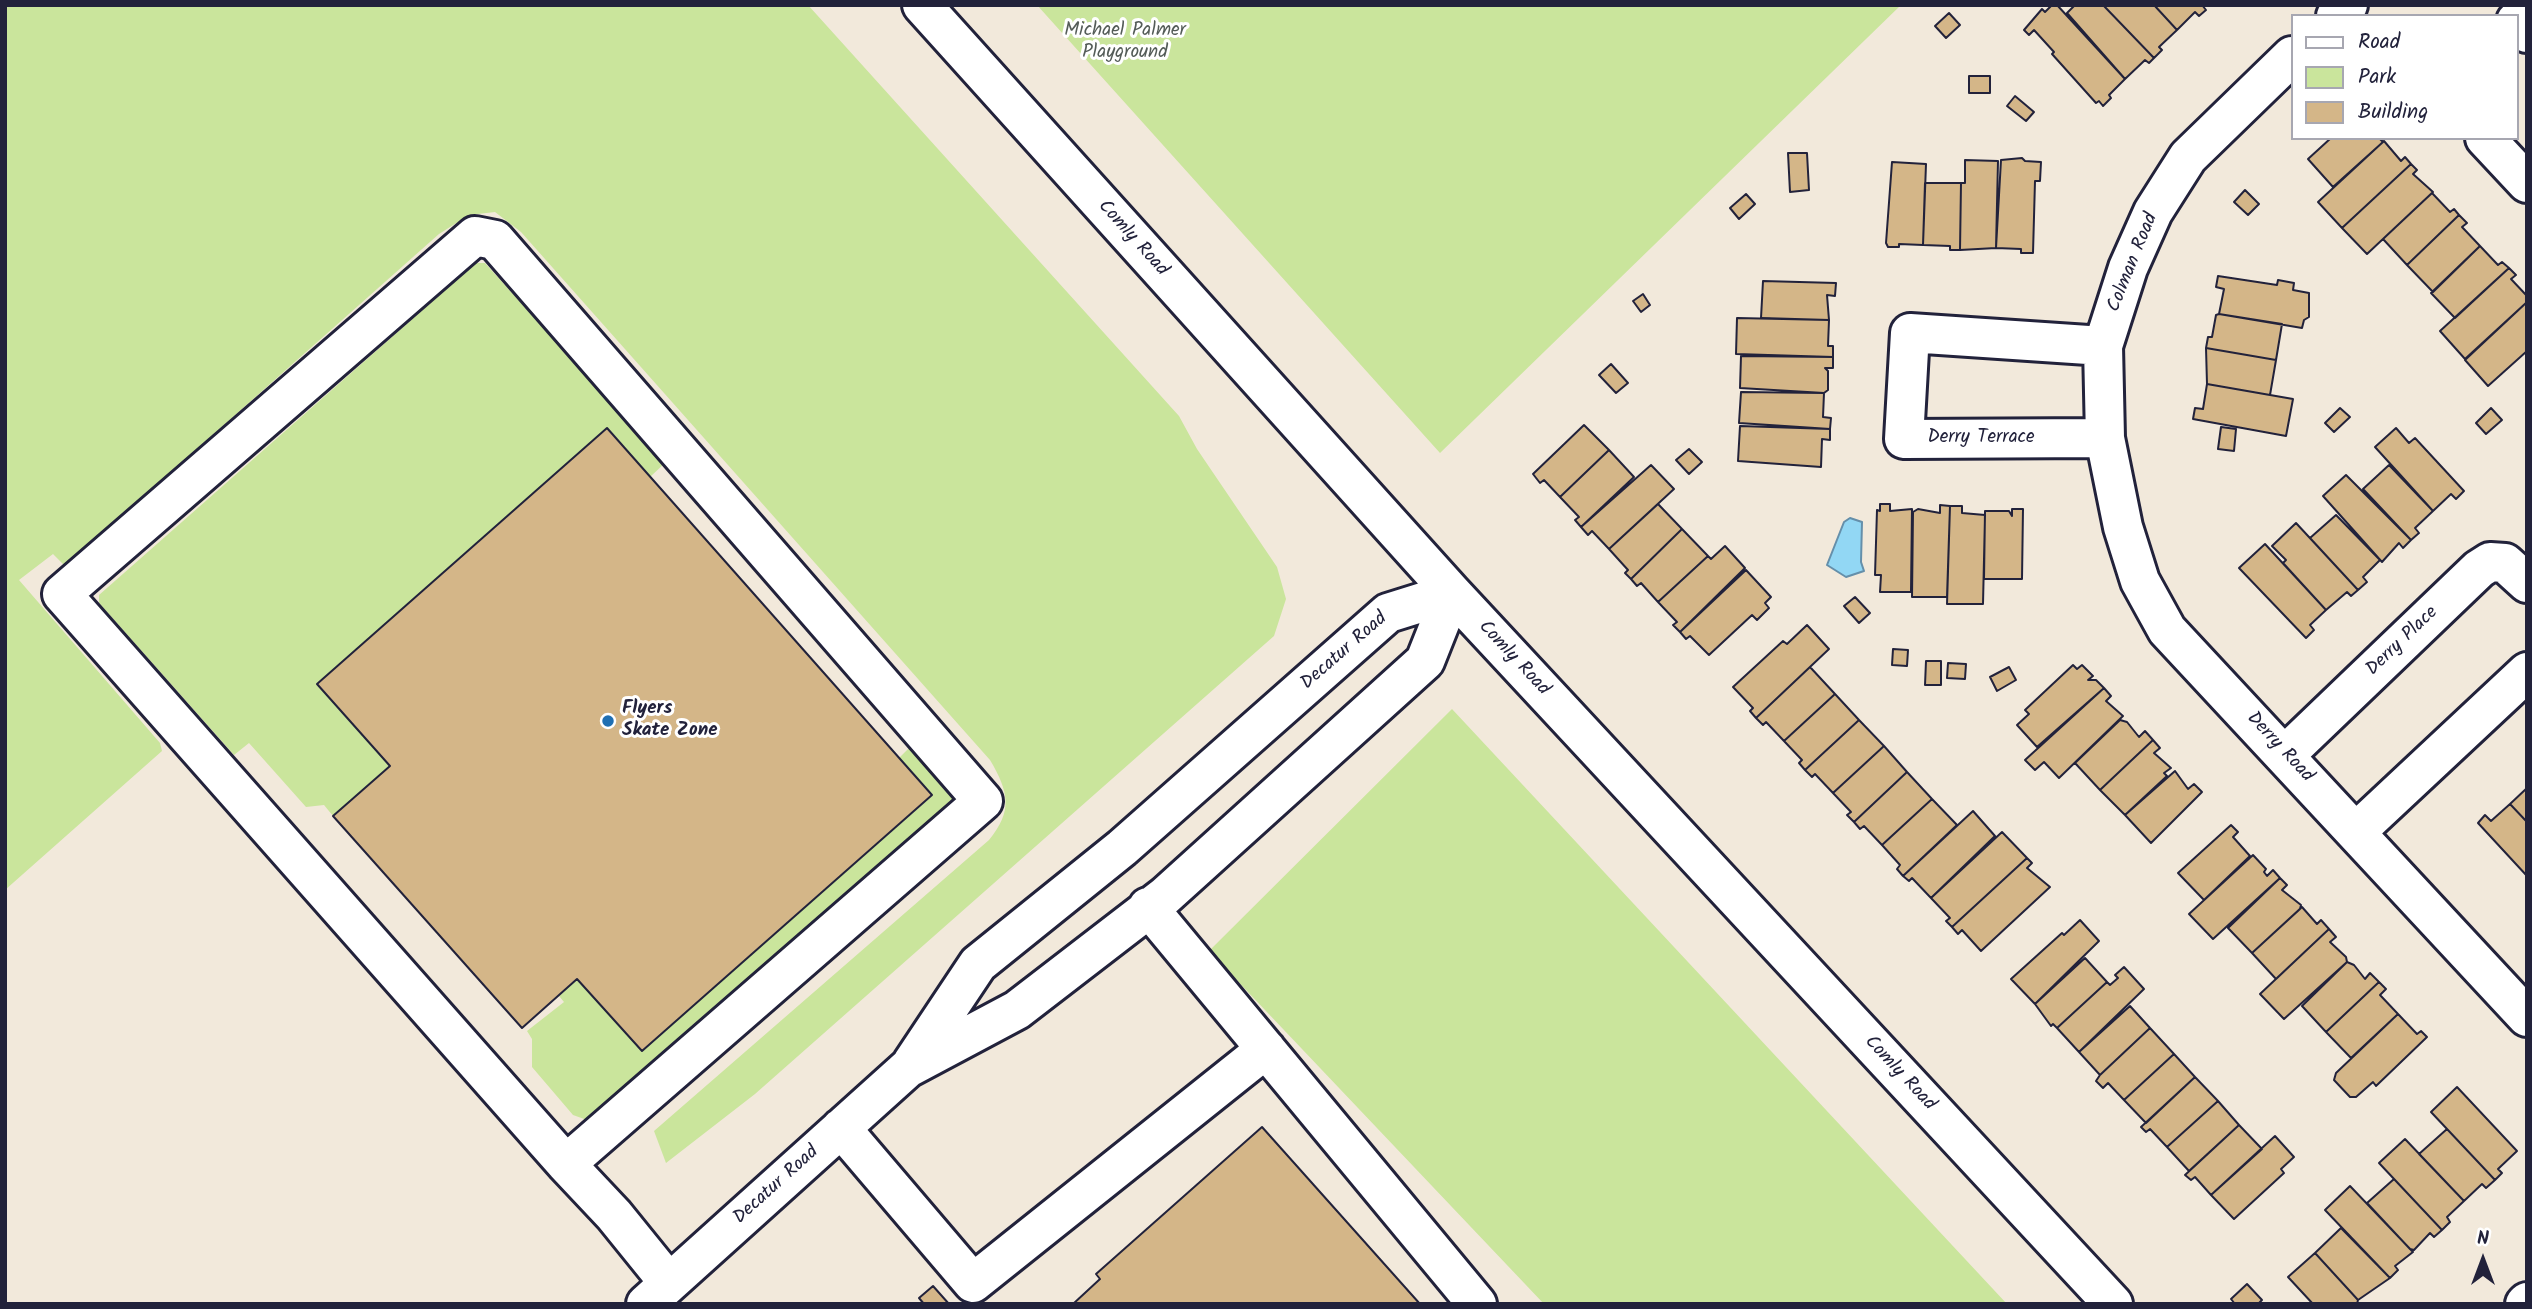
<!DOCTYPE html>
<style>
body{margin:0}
#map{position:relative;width:2532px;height:1309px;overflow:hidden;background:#f2e9db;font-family:Kalam,sans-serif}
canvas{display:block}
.frame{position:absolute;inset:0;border:7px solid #22223b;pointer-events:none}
.legend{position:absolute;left:2291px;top:14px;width:228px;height:126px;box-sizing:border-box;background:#fff;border:2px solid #a7a7b1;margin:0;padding:9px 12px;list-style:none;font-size:21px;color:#22223b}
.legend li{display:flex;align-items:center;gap:14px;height:35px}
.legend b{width:35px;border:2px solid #a7a7b1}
.north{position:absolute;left:2448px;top:1225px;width:70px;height:70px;-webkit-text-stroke:5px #fff;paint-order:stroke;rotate:0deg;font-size:19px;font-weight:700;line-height:28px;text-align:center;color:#22223b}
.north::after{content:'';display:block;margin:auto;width:24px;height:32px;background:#22223b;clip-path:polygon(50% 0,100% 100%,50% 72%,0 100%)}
</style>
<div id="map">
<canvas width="2532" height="1309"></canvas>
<div class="frame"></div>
<ul class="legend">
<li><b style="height:9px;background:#fff"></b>Road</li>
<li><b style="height:19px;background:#cae59c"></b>Park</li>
<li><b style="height:19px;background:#d4b688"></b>Building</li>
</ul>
<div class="north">N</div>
</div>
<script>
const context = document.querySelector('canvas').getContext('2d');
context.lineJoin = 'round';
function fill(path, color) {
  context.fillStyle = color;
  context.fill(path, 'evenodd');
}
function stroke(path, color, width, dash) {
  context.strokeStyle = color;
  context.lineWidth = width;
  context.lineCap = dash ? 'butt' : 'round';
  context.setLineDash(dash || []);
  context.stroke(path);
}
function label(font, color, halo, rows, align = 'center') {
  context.font = font + ' Kalam,sans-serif';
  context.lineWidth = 6;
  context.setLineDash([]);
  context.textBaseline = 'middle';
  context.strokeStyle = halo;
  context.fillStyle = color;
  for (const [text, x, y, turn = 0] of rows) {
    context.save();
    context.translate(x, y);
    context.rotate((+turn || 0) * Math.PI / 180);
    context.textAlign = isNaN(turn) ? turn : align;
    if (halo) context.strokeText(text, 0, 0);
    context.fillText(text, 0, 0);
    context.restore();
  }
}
const green = new Path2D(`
 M5,5H808L1179,416L1197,449L1277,567L1286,599L1274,636L755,1094L666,1163L654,1131L989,840C1013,811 1009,792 990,760L521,232L495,212L469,215L439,234L65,566L53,554L19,580L160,743L162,751L5,890Z
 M1037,5H1901L1440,453Z
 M476,263H485L665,463L650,477L317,684L390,766L333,816L324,805L306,807L249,743L234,755L99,603V595Z
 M1452,709L2007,1304H1544L1209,951Z
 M914,743L956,793V804L587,1120L573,1115L532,1067V1039L527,1031L564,1002L559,996L577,979L642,1051L932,796L899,758Z`);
const water = new Path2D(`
 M1850,518L1862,522L1861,562L1864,571L1846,577L1827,565L1844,522Z`);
const building = new Path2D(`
 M2052,5H2057L2125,79L2109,95L2111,98L2103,106L2099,101L2096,103L2052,54L2054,52L2034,30L2029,35L2024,30L2042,9L2045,12Z
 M2075,5H2103L2154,58L2149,63L2145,60L2125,79L2067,13Z
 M2103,5H2154L2177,30L2159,47L2162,50L2154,58Z
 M2154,5H2202L2206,10L2199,16L2195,12L2177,30Z
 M1949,13L1960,25L1946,38L1935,26Z
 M1969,76H1990V93H1969Z
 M2015,96L2034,112L2026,121L2007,106Z
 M2331,138H2379L2383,142L2333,187L2308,159Z
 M2384,141L2401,161L2405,157L2411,164L2342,228L2318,202Z
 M1788,153H1807L1809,190L1790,192Z
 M2022,158L2025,161L2041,162L2040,181H2035L2033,253H2021V249L1996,248L2001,160Z
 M1965,160L1998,161L1996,248L1960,250L1961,183H1965Z
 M1892,162L1926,164L1923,245L1899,244V247H1888L1886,243Z
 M2411,164L2417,170L2413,174L2433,192L2367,254L2342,228Z
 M1925,183H1961L1960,250H1950V246L1923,245Z
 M2245,190L2259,204L2248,215L2234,202Z
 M2432,193L2450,212L2454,209L2459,215L2407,265L2383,239Z
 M1746,194L1755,204L1739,219L1730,208Z
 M2459,215L2467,223L2462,227L2480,246L2433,292L2407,265Z
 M2480,246L2498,265L2502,262L2509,268L2455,318L2431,293Z
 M2509,268L2516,275L2511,279L2527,296V302L2465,359L2440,331Z
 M2218,276L2277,285L2278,280L2294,283L2293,290L2309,293V317L2304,320L2302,328L2219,314L2224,289L2216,287Z
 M1763,281L1836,283L1835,296L1827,295L1829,320L1761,318Z
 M1643,294L1650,305L1641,312L1633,301Z
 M2527,302V351L2488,386L2465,360Z
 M2219,314L2282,324L2276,360L2206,348L2208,337H2212L2216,315Z
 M1737,318L1829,320L1828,346H1833V357L1736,354Z
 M2206,348L2276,360L2270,395L2207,384Z
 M1741,356L1833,357V368H1825L1828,371V390L1824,393L1740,388Z
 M1611,364L1628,383L1616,393L1599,375Z
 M2207,384L2293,399L2286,436L2193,419L2195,408L2203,409Z
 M1741,392L1824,393L1823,417L1831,418L1830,429L1739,423Z
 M2340,408L2350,417L2334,432L2325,423Z
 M2491,408L2502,420L2486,434L2476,423Z
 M1584,425L1609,450L1560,497L1544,480L1540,483L1533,474Z
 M1740,426L1830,429V440L1822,439L1821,467L1738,461Z
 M2221,427L2236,429L2234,451L2218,449Z
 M607,428L932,795L642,1051L577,979L522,1028L333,816L390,766L317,684Z
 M2396,428L2409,443L2415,438L2464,491L2456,499L2451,494L2433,511L2375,447Z
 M1689,449L1702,462L1689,474L1676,460Z
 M1609,450L1634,477L1581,527L1575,520L1579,517L1560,497Z
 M1651,465L1674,489L1609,549L1592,531L1588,535L1581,527Z
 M2389,465L2433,511L2415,528L2419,533L2411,540L2363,489Z
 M2346,475L2411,540L2403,548L2399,543L2382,562L2323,496Z
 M1658,504L1682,529L1631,579L1625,573L1628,570L1609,549Z
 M1880,504H1890V511L1912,509L1911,592H1880L1881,575H1875L1877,510L1880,511Z
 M1940,505L1950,506L1947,597H1912L1913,512L1918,509L1940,513Z
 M1950,506H1962V513L1985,515L1983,604H1947Z
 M2012,509H2023L2022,579H1984L1985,511H2009L2012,516Z
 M2336,515L2380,560L2363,577L2367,582L2358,590L2310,538Z
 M2296,523L2358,590L2351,596L2347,592L2326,610L2283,563L2286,560L2272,546Z
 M1682,529L1708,556L1658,602L1641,583L1637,586L1631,579Z
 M2265,544L2326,610L2310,625L2314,630L2306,638L2239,568Z
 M1725,546L1745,568L1680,632L1673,625L1677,622L1658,602L1708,556L1711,559Z
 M1746,570L1771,597L1765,603L1769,608L1757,620L1752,615L1709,655L1690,636L1686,639L1680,632Z
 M1855,597L1870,613L1859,623L1844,606Z
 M1807,625L1829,649L1756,718L1750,711L1753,708L1733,687L1783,641L1787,644Z
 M1893,649L1908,650L1907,666L1892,665Z
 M1926,661H1941V685H1925Z
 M1948,663L1966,664L1965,679L1947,678Z
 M2073,665L2077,669L2082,665L2093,676L2088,680H2096L2104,688L2037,747L2017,725L2029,714L2025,710Z
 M1810,667L1835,694L1784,741L1766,722L1763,725L1756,718Z
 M2009,667L2016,680L1997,691L1990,677Z
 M2104,688L2111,696L2106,701L2123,716L2059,778L2044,762L2035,770L2025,760Z
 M1835,694L1859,720L1805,770L1799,763L1802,760L1784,741Z
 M1859,720L1884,746L1833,793L1815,774L1812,777L1805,770Z
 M2120,720L2127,722L2139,737L2145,731L2153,740L2100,790L2075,763Z
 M2153,740L2160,748L2154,753L2171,768L2164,773L2167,776L2125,815L2100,790Z
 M1884,746L1907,772L1854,822L1847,815L1851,812L1833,793Z
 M2175,771L2188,789L2194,784L2202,792L2151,843L2125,815Z
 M1907,772L1932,799L1882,845L1864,826L1860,829L1854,822Z
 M2527,788V822L2510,804Z
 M1932,799L1957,825L1903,876L1897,869L1900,865L1882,845Z
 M2510,804L2527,822V876L2478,823L2485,815L2491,821Z
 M1973,811L1995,836L1931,898L1912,878L1909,881L1903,876Z
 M2231,825L2238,832L2233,837L2250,856L2204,900L2178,873Z
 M2002,832L2027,858L1952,927L1946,921L1950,918L1931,898Z
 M2253,855L2266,869L2264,872L2267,876L2273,870L2280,878L2213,939L2189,914Z
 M2027,858L2032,863L2027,868L2050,887L1981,951L1962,930L1958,934L1952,927Z
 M2280,878L2287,885L2282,890L2301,905L2300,909L2252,953L2228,928Z
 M2302,907L2317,924L2321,920L2329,929L2276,979L2252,953Z
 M2080,920L2099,941L2035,1004L2011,979L2062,933L2064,935Z
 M2329,929L2336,937L2330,942L2346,957L2347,962L2284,1019L2260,994Z
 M2085,958L2107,982L2057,1028L2053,1024L2051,1026L2035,1004Z
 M2347,962L2354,965L2365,979L2370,973L2379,982L2326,1032L2302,1006Z
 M2124,967L2144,989L2079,1052L2057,1028L2107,982L2110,985L2118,978L2115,975Z
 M2379,982L2386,989L2380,995L2398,1014L2351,1058L2326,1032Z
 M2130,1006L2150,1028L2100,1075L2079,1052Z
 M2398,1014L2417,1034L2421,1031L2427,1037L2376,1086L2373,1082L2356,1097H2350L2334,1080L2336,1073Z
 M2150,1028L2174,1054L2124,1100L2108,1083L2103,1088L2096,1081L2100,1075Z
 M2174,1054L2195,1077L2146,1123L2124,1100Z
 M2195,1077L2218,1101L2167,1147L2150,1129L2146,1132L2141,1127Z
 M2457,1087L2517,1151L2498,1169L2502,1173L2495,1180L2431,1112Z
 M2218,1101L2239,1125L2189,1171L2167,1147Z
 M2239,1125L2262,1149L2211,1195L2195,1177L2191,1180L2185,1175Z
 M1262,1127L1420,1304H1073L1100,1279L1096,1274Z
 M2447,1129L2495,1180L2486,1188L2482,1184L2464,1201L2419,1154Z
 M2275,1136L2294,1157L2281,1169L2284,1173L2234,1219L2211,1195Z
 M2405,1139L2464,1201L2447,1217L2450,1222L2442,1230L2379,1163Z
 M2394,1179L2442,1230L2434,1237L2430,1233L2414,1250L2410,1249L2367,1203Z
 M2350,1186L2413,1252L2395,1266L2398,1270L2390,1278L2325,1210Z
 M2341,1228L2390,1278L2358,1300L2315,1253Z
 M2315,1253L2358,1300L2357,1304H2313L2288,1277Z
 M2247,1284L2262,1300L2258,1304H2235L2231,1299Z
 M933,1286L949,1304H924L919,1298Z`);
const minor = new Path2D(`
 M922,5L1452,593L2113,1304
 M2336,16L2348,5
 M2516,21L2527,33
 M2292,56L2188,157L2153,212L2128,268L2103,346L2105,438L2123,527L2140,581L2167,630L2527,1017
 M2485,138L2527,183
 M2103,346L1910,333L1904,439L2105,438
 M2285,755L2479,569L2490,562L2505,563L2527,583
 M2356,832L2527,672
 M1148,907L1477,1304
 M912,1063L978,964L1122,848L1388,613L1452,593
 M841,1128L973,1283L1266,1049
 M566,1164L983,801L495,240L475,236L62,594L566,1164L614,1215L669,1283
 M646,1304L908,1068L1017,1010L1165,896L1425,661L1452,593
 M2525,1304L2527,1302`);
const markers = [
 [608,721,7,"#1f6fb2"]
];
const parkNames = [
 ["Michael Palmer",1125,32],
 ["Playground",1125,54]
];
const streetNames = [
 ["Comly Road",1132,239,48],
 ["Colman Road",2134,263,-68],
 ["Derry Terrace",1981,439],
 ["Derry Place",2403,642,-44],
 ["Decatur Road",1345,652,-41],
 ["Comly Road",1513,659,47],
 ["Derry Road",2279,748,47],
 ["Comly Road",1899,1074,47],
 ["Decatur Road",777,1186,-42]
];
const poiNames = [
 ["Flyers",622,710],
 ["Skate Zone",622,732]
];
fill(green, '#cae59c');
fill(water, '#92d7f4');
stroke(water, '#658faa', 2);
fill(building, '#d4b688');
stroke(building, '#22223b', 2);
stroke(minor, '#22223b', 44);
stroke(minor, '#fff', 38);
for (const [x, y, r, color] of markers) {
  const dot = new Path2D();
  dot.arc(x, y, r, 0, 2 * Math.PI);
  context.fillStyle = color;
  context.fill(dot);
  stroke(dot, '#fff', 2.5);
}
label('19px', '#545c58', '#fff', parkNames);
label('19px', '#22223b', '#fff', streetNames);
label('bold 19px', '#22223b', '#fff', poiNames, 'left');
</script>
